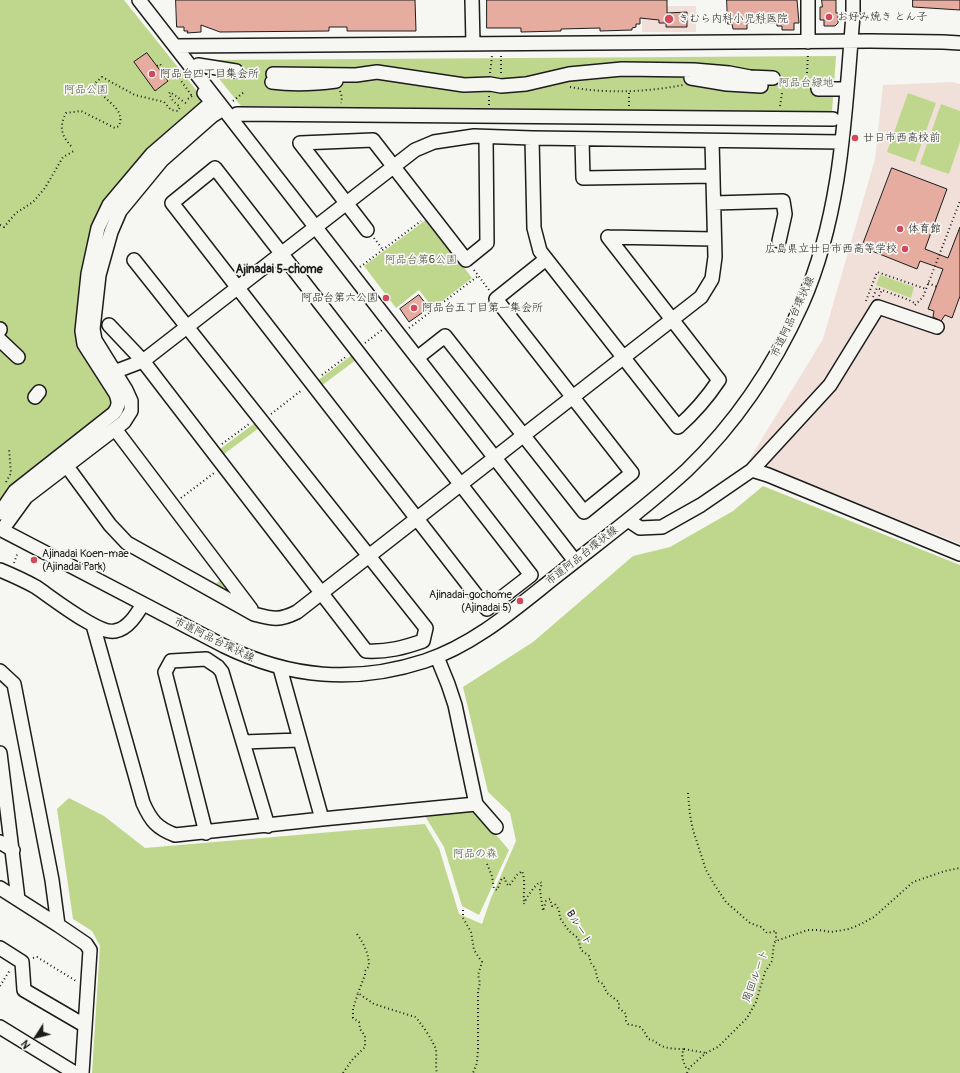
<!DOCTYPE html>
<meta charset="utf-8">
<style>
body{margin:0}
#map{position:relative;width:960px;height:1073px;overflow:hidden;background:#f6f6f2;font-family:Pangolin,sans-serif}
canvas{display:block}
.north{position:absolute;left:16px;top:1017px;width:40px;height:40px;-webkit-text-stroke:3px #f6f6f2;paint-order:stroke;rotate:234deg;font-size:11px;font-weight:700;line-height:16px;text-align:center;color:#1c1c1c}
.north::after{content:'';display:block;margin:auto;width:14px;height:18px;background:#1c1c1c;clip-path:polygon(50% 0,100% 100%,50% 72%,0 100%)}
</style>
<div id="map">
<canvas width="960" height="1073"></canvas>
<div class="north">N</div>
</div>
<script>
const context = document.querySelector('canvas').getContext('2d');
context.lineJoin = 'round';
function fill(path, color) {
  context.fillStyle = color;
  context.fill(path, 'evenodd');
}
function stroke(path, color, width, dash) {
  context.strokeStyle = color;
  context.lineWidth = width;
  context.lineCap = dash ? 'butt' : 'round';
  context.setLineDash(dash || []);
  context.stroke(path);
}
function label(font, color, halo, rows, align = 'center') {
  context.font = font + ' Pangolin,"Klee One",sans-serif';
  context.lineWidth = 3.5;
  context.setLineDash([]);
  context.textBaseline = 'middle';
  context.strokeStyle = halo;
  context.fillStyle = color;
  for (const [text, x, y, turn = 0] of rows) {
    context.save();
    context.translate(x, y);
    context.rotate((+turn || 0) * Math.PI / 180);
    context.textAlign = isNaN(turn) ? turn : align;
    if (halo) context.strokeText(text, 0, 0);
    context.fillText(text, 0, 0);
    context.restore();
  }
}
const built = new Path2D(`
 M642,6H696V32H642Z
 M952,82L960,84V544L749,460L823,339L875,159L883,85Z`);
const green = new Path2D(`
 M0,0H124L205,101L105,201L82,274L114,405L0,504Z
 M836,56L832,112L241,106L204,60Z
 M908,93L936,103L915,162L887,152Z
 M941,104L960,111V142L949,174L920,164Z
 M427,219L472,278L433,308L419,290L396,308L364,266Z
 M880,275L914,287L911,298L876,285Z
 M352,355L356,360L321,386L317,381Z
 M255,423L259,428L224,454L220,449Z
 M763,486L960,565V1073H92L100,946L92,931L73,919L57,809L69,798L104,816L145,848L425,824L439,848L459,914L482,924L491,898L516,841L510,813L488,792L463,687L533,642L633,556L670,547L733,511Z
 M221,579L234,596L214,586Z
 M474,809L509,850L479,915L462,906L444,847L425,816Z`);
const building = new Path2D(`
 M176,0H415L416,31H347V27H329V31L220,32L201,25V32L187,33L188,31H184V27H177Z
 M487,0H667V13L687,12V27H666V23H659V20L640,18V24H636V27L632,28V30L600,31V28L561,29V31L521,32V28H487Z
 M727,0H797L799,23H794V30H782V26H777V23H747V29H733L732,24H728Z
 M822,0H836V13H838V23L835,26H824V20H820V7H822Z
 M913,0H960V10L913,7Z
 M147,53L168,81L155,91L134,62Z
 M892,168L947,189L925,249L948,258L960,227V296L952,318L945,315L941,321L933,317L934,311L928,309L943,269L920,261L917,269L862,247Z
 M419,295L429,308L409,322L400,309Z`);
const path = new Path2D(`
 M501,56V75
 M157,66L160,64L166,72L179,78L192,96
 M490,73L492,56
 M807,73L808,54
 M570,87C607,94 646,92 683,85
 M340,91L342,97L341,103
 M188,99L192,96
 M233,101L244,92
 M489,105V95
 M629,106V92
 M780,106L782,93
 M71,146C61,135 59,127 66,113L81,111L115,128L119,126C120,123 121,119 120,116C118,105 99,96 94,84L102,77L135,95L164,102L171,110L178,111L180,107L173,101L169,94L170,92L187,104
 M0,225L4,227L16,213L33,202L45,188L63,157L74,151
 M374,238L383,250
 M360,267L421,221
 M474,270L489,290
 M928,283L937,287
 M879,296L882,290L909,300L916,304
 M873,297L877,288L882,290
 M866,301L877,272L926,289
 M915,305L923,297L960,201
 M409,328L478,276
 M365,343L382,330
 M322,375L347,356
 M271,414L302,390
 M222,444L249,424
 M6,482L11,473L9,449
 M181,498L214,473
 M14,563L18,552
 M688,793L690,815L693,830L706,870L714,884L726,902L750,923L761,927L767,933L776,931V941
 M487,864L492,876L494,889L497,890L502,878H505L506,883L509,886L517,875L522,871C526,881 523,894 524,904C525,899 535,885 540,882L542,883L540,890L543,911L546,901L550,899L552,906L555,904L559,910L560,918L569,931L578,938L581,950L589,956L591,963L595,968L598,981L603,984L607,993L619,1002V1008L626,1014V1021L628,1024L640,1027L644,1031L648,1039C654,1040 655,1042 660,1045C667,1049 676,1049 684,1049C680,1056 684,1063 687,1070
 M463,910V918L471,932L474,950L482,962L478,975L480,983L478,991V1049L477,1063L473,1073
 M357,934C364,944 369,954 369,966L365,971V975L358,993
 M33,958L37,957L76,981
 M0,986L10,970
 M684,1049L706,1053
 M343,1073L352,1060L365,1047V1036L360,1029L359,1022L353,1018V1009L358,993L374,1004L415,1017C420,1021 435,1044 436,1050C437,1058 435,1065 437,1073
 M687,1073L689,1068L706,1053L718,1047L747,1018L756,1002L765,972L772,961L774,943L776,941L808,930H819L831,932L849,929L861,924L874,917L913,882L945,871L960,868`);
const minor = new Path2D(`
 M139,0L575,561
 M472,0L473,44
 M808,42V0
 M175,46L870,41L943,42L960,43
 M198,65L236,71
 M273,74L356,75L377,72L464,85L490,84L501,86L526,84L569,74L622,69L694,70L729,73L750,77L773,78
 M691,78L727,84L761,86
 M272,82C294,85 314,84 336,81
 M818,89H847
 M237,114L833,119
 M532,138L534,228L540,251L678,427C694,413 707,398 719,380L608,237
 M582,139L583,178L713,176
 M300,143L373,140L466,260L487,243L486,137
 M300,143L367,230
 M215,168L531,575L487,609L172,203Z
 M714,203L783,201L785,214L779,241
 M608,237L714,239
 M109,325L143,361L366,651C387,652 403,648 423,641L426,628L134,260
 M0,329V330
 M0,340L18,357
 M417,358L445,336L584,512L632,473L496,299L546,259
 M114,372L143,361L415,150L434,142L474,136L532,138L842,142
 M35,397L39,392
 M115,429L251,609
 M66,465L110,525L127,543L254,614C273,619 279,621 297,612L701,297L712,279L715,257L712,141
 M752,470L768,475L960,554
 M0,513L15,491L114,413C119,406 119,402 116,394L84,344L82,331L88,274L98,228L109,205L152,154L212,102L204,93
 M628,520L640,528L662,527L701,505L752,470L830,385L878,307L937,327
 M0,529L224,646C290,678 354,684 425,661C476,644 517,607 559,574C602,540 647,507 687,470C736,423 774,366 802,304C842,213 845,113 853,15V0
 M2,530L26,497L124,422L131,411V401L126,390L95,340L93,329L99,275L111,232L120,211L162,160L212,116L223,109
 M0,570C12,575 25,581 36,587C51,597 99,635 115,631C128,629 137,614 143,604
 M93,625L143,803C151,821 157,828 175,835L322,819L280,668
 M0,671L14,684L52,880L58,925L86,944L90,950L82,1073
 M243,742L299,740
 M0,753L18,899
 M476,804L496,827
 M322,819L476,804L455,705L448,684L437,657
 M206,833L165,672L171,661L206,659L218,667L222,672L268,826
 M0,842L13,850
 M0,888L58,925
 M0,948L22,962L24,990L84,1025
 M0,1027L75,1073`);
const markers = [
 [829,17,4,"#d1495b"],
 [669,19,5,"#d1495b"],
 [152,74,4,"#d1495b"],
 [855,138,4,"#d1495b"],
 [900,229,4,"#d1495b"],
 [905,249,4,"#d1495b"],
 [386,298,4,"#d1495b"],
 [414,308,4,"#d1495b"],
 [34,560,4,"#d1495b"],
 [520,601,4,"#d1495b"]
];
const poiNames = [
 ["お好み焼き とん子",837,17],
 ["きむら内科小児科医院",678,19],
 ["阿品台四丁目集会所",160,74],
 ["廿日市西高校前",863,138],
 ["体育館",908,229],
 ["広島県立廿日市西高等学校",897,249,"right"],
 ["阿品台第六公園",378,298,"right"],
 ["阿品台五丁目第一集会所",422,308],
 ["Ajinadai Koen-mae",42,554],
 ["(Ajinadai Park)",42,567],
 ["Ajinadai-gochome",512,595,"right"],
 ["(Ajinadai 5)",512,608,"right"]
];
const parkNames = [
 ["阿品台緑地",806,83],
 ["阿品公園",86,90],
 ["阿品台第6公園",421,260],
 ["阿品の森",475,854]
];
const streetNames = [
 ["市道阿品台環状線",793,317,-65],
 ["市道阿品台環状線",582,556,-38],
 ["市道阿品台環状線",214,640,26],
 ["Bルート",579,928,58],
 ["周回ルート",756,976,-70]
];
const neighbourhoodNames = [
 ["Ajinadai 5-chome",279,270]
];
fill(built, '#f1e0d9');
fill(green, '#bfd78d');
fill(building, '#e5ac9f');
stroke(building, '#1c1c1c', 1);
stroke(minor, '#1c1c1c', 16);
stroke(path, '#1c1c1c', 2, [1, 3]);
stroke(minor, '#f6f6f2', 13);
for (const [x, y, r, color] of markers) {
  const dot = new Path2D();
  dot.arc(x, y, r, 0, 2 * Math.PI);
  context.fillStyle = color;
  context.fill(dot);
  stroke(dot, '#f6f6f2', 1.5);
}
label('11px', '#1c1c1c', '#f6f6f2', poiNames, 'left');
label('11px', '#4d543e', '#f6f6f2', parkNames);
label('11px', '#1c1c1c', '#f6f6f2', streetNames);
label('bold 12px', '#1c1c1c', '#f6f6f2', neighbourhoodNames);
</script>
